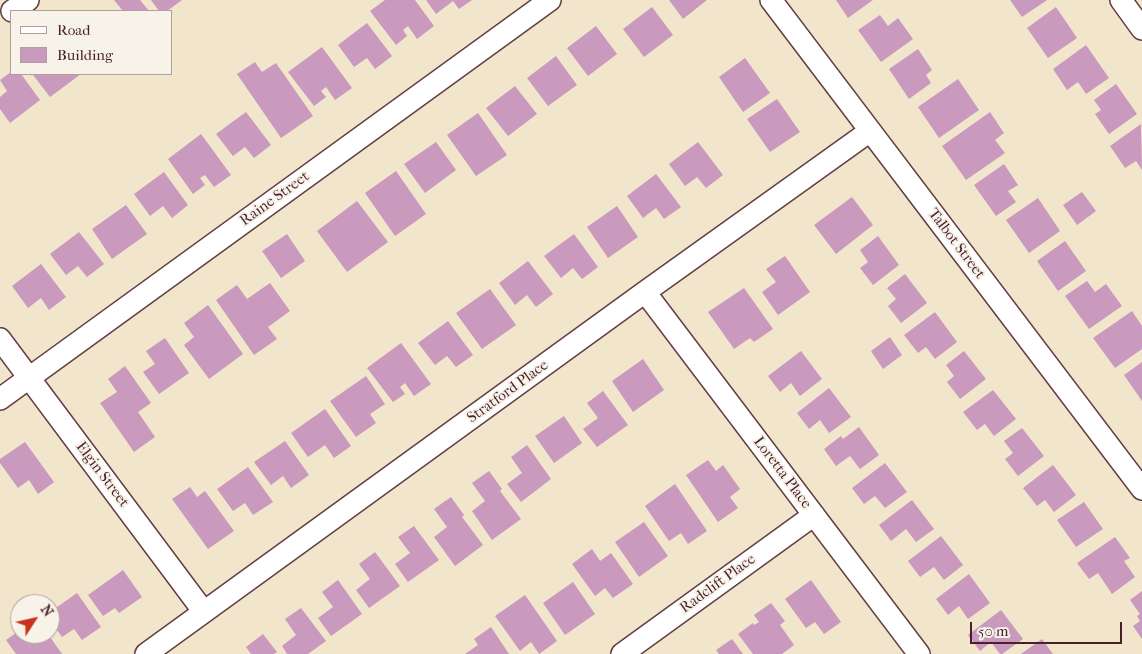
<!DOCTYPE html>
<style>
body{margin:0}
#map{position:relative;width:1142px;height:654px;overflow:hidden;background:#f1e5cb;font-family:"IM FELL French Canon",serif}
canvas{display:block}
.legend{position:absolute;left:10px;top:10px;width:162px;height:65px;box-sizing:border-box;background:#f7f3e8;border:1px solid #b29e9c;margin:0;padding:6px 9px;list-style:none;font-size:15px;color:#4a1f2b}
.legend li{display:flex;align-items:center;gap:10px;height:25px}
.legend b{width:25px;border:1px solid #b29e9c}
.north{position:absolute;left:10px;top:594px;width:50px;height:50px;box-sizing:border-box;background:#f7f3e8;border:1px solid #b29e9c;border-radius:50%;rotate:55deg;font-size:14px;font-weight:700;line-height:20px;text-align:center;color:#4a1f2b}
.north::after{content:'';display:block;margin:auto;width:18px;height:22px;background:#c8321e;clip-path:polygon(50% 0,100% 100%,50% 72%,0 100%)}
.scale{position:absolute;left:970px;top:622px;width:152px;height:22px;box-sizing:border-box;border:2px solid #4a1f2b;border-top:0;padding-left:6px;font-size:15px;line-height:18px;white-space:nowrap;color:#4a1f2b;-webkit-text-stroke:4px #f7f3e8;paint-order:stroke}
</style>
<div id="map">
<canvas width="1142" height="654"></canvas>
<ul class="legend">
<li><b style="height:6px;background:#fff"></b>Road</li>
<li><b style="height:14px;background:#c99abd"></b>Building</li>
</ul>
<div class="north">N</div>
<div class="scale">50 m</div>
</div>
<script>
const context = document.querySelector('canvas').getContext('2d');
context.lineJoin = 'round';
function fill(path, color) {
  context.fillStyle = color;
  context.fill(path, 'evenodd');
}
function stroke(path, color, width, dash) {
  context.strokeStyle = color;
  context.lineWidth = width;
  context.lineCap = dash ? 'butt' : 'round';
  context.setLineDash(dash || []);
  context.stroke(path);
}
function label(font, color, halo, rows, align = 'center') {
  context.font = font + ' "IM FELL French Canon",serif';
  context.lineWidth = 4;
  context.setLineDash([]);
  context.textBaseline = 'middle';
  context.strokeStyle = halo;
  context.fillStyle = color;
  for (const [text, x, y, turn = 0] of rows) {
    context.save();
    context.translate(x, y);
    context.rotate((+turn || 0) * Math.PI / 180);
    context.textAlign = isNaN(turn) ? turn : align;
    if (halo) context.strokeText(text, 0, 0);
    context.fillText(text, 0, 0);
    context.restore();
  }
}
const building = new Path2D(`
 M114,0H140L149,11H123Z
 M151,0H182L167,11H159Z
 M385,0H415L434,26L417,39L408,26L403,30L407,36L396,45L370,11Z
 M426,0H472L459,9L453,1L436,14Z
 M669,0H707L683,19Z
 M836,0H873L848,18Z
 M1010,0H1047L1022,17Z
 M652,7L673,35L644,57L623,29Z
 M1056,7L1077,38L1048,58L1027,28Z
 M880,15L888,26L898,18L913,39L881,62L858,30Z
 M367,23L392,56L375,69L367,58L354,67L338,45Z
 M596,26L617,54L588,76L567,48Z
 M1086,45L1109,78L1086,94L1078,82L1067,90L1053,69Z
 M322,47L352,88L335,100L326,87L321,91L326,97L314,106L288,72Z
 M918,49L932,70L926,75L931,83L909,99L889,69Z
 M556,56L577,85L548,106L527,78Z
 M745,58L770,93L743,112L719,77Z
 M255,62L262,72L276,63L313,116L281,138L237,74Z
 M11,72V74H21L40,100L10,123L0,109V97L7,91L0,80Z
 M35,74H81L50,97L33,75Z
 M958,79L979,110L939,138L918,107Z
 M1116,84L1137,114L1109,134L1095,114L1101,110L1094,100Z
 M515,86L537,114L508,136L486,108Z
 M777,99L800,132L770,152L747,119Z
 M246,112L271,145L254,158L245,147L233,156L216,134Z
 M990,112L1004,133L995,140L1005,153L966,180L942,146Z
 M478,113L507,155L476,176L447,135Z
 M1141,124L1142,170L1136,161L1125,168L1110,146Z
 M201,134L231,175L214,187L205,175L200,178L205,185L193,194L168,159Z
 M436,142L456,170L425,193L404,164Z
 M698,142L723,175L706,188L697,177L685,186L669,164Z
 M1004,164L1018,185L1008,191L1016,202L996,216L974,185Z
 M396,171L426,214L395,236L365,193Z
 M164,172L188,205L172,218L163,206L150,216L134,194Z
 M656,174L681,207L664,219L656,208L643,218L627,196Z
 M1082,192L1096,211L1077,225L1063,205Z
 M852,197L873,225L836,254L814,225Z
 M1038,198L1060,231L1029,253L1006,220Z
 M357,201L388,242L347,272L317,231Z
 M126,205L147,234L112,259L92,229Z
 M617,206L638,237L608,258L587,227Z
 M79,232L104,264L87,277L78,266L66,275L50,254Z
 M287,234L305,261L281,278L262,251Z
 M574,234L598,267L582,279L573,268L561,278L544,256Z
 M878,236L899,265L873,285L860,268L868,262L860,250Z
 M1065,241L1086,271L1058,291L1037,261Z
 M785,256L810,292L778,315L762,292L776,282L766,269Z
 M528,261L553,294L536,307L527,295L515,305L499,283Z
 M41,264L66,297L49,310L41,298L28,308L12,286Z
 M905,274L927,303L901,323L888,306L896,299L887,288Z
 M1087,281L1095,292L1106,284L1122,306L1089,329L1065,296Z
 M270,283L290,311L268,327L277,339L254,355L216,300L237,285L247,299Z
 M744,288L773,329L754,342L750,338L734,349L708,312Z
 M490,289L516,325L482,349L456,313Z
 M208,305L243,354L209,379L184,345L194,337L184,323Z
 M1132,311L1142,326V349L1115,368L1093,338Z
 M935,312L957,342L935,359L926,347L918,353L904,335Z
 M448,321L473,355L456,367L447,356L435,365L418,343Z
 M890,337L902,355L883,369L871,351Z
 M165,338L189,373L159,394L143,372L155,364L146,351Z
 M401,343L431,384L414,396L405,383L400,387L405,394L393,402L367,368Z
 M801,351L822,379L800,396L791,383L780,392L768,376Z
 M964,351L986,379L960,399L947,382L954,376L946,365Z
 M643,359L664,390L633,412L612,381Z
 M1142,362V401L1124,375Z
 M125,366L151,403L138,412L155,437L134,452L100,403L117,392L108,379Z
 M366,376L385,404L370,414L376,423L356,437L330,401Z
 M829,388L851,417L829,433L820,420L809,429L797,413Z
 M993,390L1016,419L994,436L985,424L977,430L963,412Z
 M603,391L628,425L597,447L583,429L598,418L587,403Z
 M325,409L351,446L334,458L325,445L308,457L291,433Z
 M564,416L582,443L554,463L535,436Z
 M859,427L879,455L860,469L850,456L836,466L824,449L841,436L843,439Z
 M1022,428L1044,456L1018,476L1005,459L1013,453L1004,441Z
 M285,441L309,475L291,488L283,476L271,485L254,462Z
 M25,442L54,482L38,494L29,480L18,488L0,463V459Z
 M527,445L551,479L521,502L507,484L522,473L511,457Z
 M708,460L716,471L723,465L740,489L730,497L738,508L718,522L686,475Z
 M885,463L907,492L885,508L875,496L864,504L852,488Z
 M1053,465L1076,495L1054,512L1045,500L1037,506L1023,488Z
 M248,467L273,502L253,515L245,503L233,511L217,489Z
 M489,471L502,489L500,491L521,519L492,540L472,511L485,501L472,483Z
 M675,484L707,531L688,544L681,533L669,541L645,506Z
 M190,487L197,497L205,491L234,531L208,549L172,499Z
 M451,497L464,515L462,517L483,545L455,566L434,537L447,527L434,509Z
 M912,500L934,529L916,542L906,529L891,541L879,525Z
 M1084,502L1103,529L1076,547L1057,520Z
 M644,522L668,556L639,577L615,542Z
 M414,526L439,560L408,582L395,564L410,553L398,537Z
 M941,536L963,565L944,580L934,567L920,577L908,561Z
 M1115,537L1130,558L1124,561L1135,577L1112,594L1098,573L1089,579L1077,563Z
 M592,549L600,561L611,553L633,584L613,598L605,588L595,596L572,564Z
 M375,552L400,586L369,608L356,590L370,579L359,564Z
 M123,570L142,597L119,613L115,608L103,616L88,595Z
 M969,574L990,603L968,619L959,606L948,615L936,599Z
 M338,580L362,614L331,636L318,618L333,607L322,592Z
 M811,580L841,622L824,634L815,622L806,628L785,599Z
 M573,582L595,614L565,635L543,603Z
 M1142,591V639L1133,626L1140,621L1137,616L1140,614L1130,600Z
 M77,593L101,627L82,640L74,629L62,637L50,620V612Z
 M525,595L557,641L539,654L531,642L520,651L495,616Z
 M771,603L785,621L780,625L794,645L782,654H753L738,634L753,623L754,625L759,622L754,615Z
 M301,608L326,641L308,654H287L282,646L296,635L285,619Z
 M1001,610L1023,639L1002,654H1000L991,642L980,651L968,635Z
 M491,627L509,654H465L478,645L474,639Z
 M20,630V634H48L62,654H16L6,640Z
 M263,634L277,652L274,654H251L246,647Z
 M732,639L743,654H719L716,650Z
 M1042,639L1053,654H1021Z`);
const minor = new Path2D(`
 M771,0L1142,489
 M1121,0L1142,29
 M12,11L28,0
 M645,292L919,654
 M0,339L204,612
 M0,399L550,0
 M146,654L645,292L870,131
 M622,654L814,515`);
const streetNames = [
 ["Raine Street",275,199,-36],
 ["Talbot Street",956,244,53],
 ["Stratford Place",508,392,-36],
 ["Loretta Place",782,473,53],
 ["Elgin Street",102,475,53],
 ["Radclift Place",718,584,-36]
];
fill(building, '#c99abd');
stroke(minor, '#633d43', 24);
stroke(minor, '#fff', 21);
label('15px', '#4a1f2b', '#f7f3e8', streetNames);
</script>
